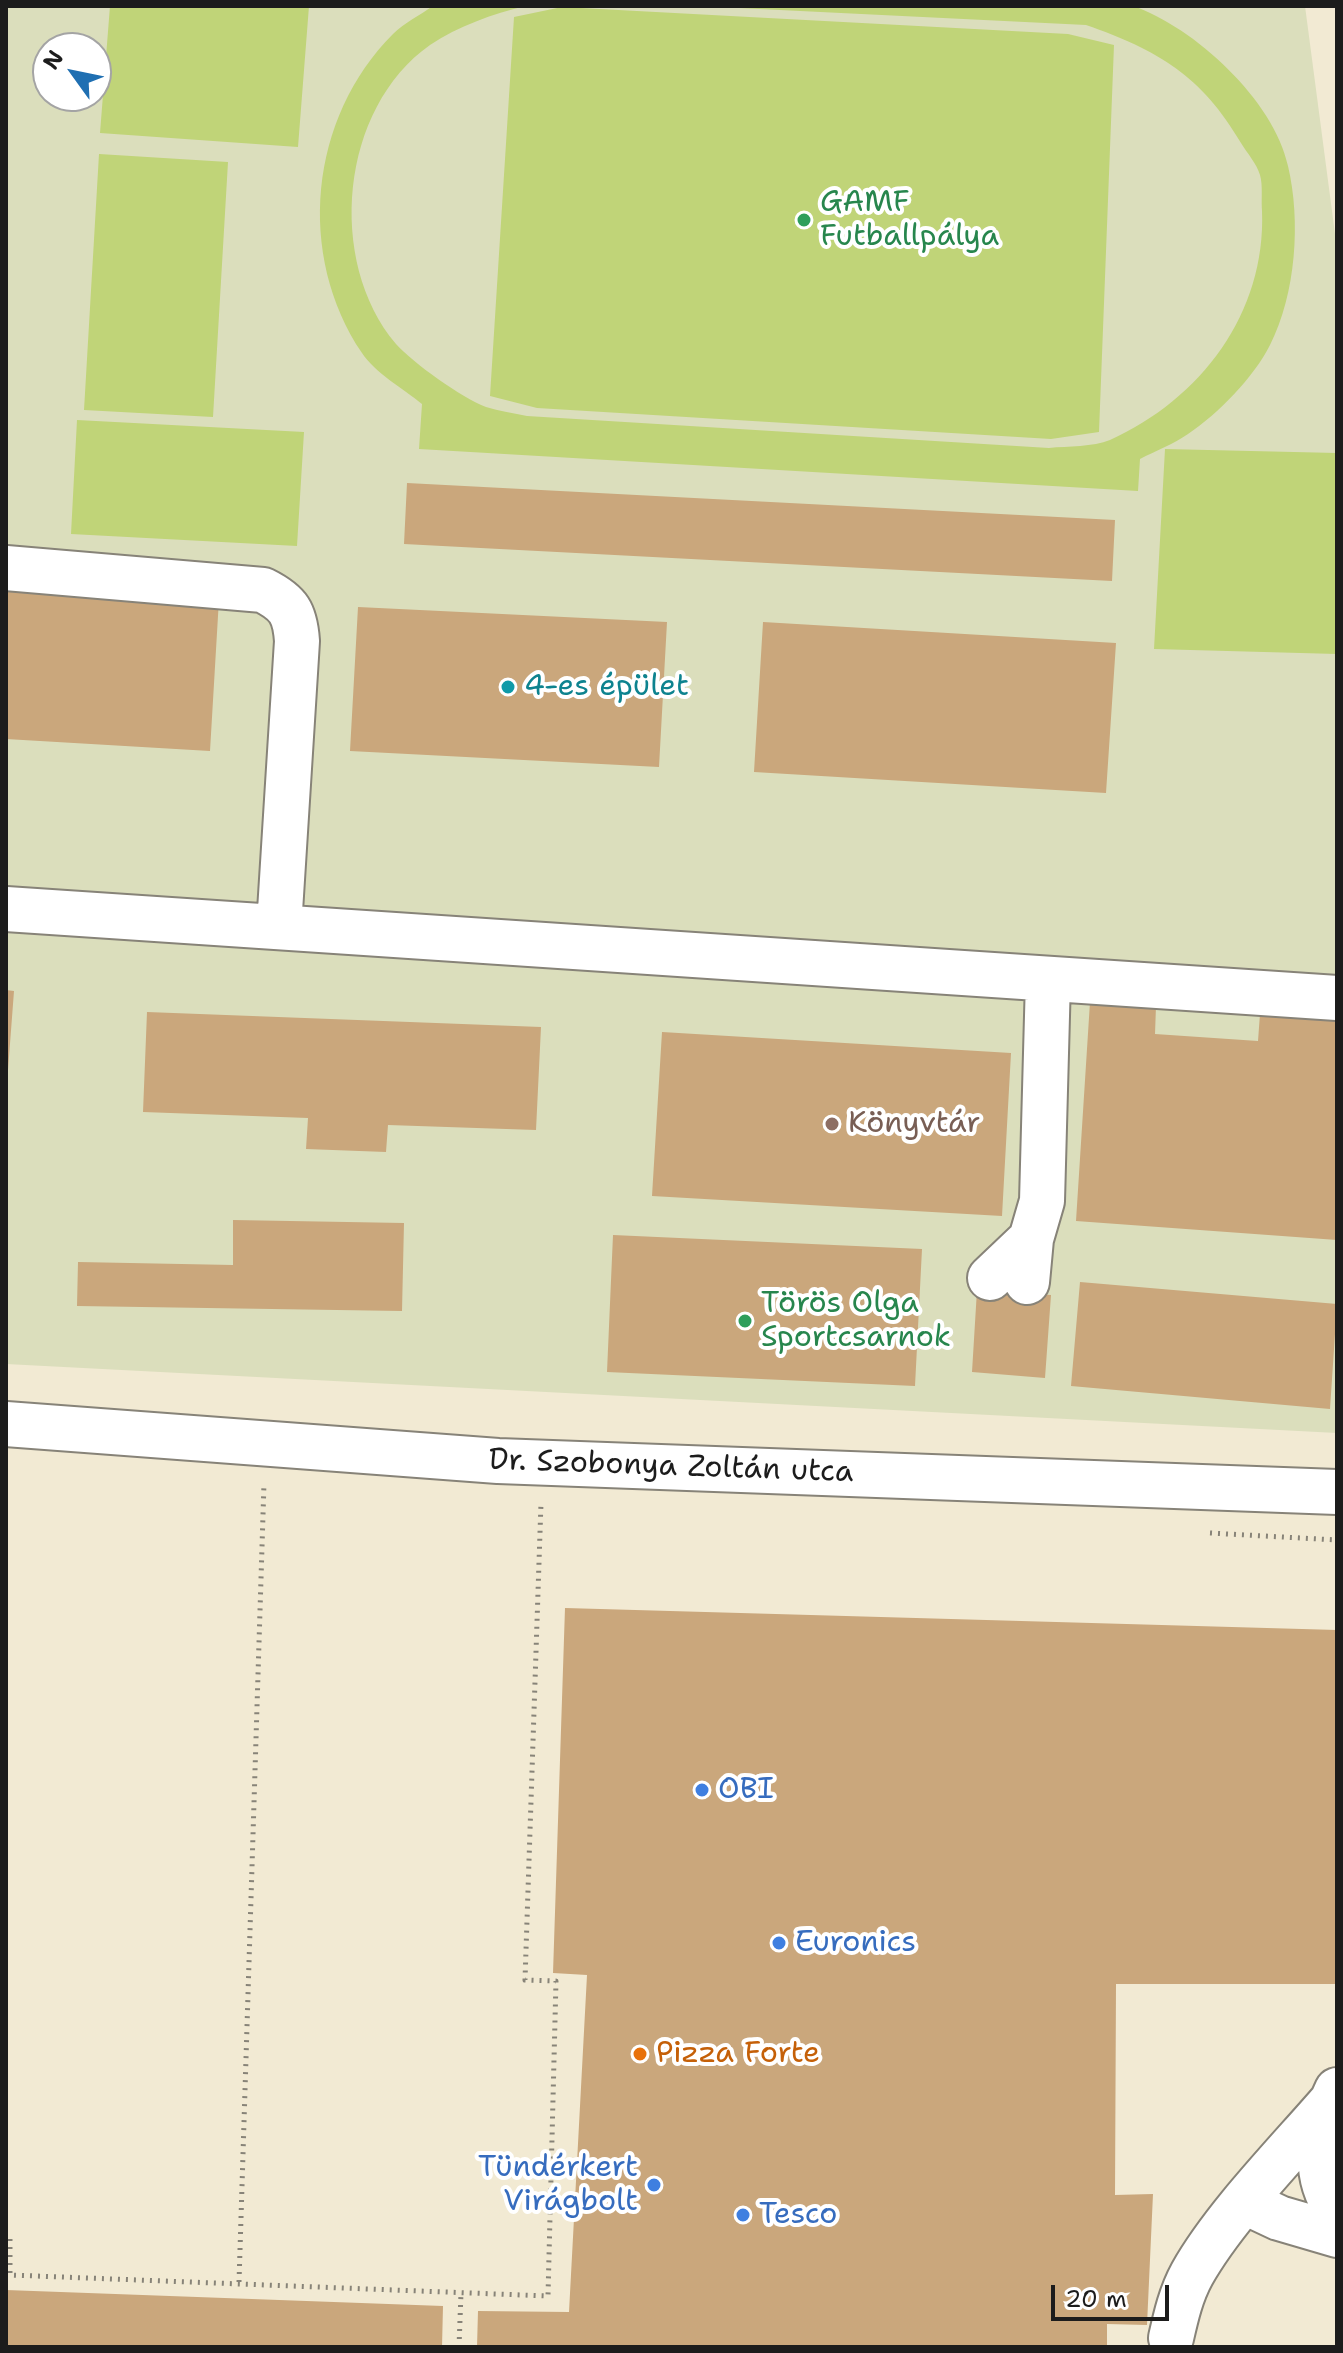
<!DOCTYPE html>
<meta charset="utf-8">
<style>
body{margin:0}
#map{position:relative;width:1343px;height:2353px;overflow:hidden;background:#f2ead3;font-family:"Shantell Sans",sans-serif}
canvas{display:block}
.frame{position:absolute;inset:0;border:8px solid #1c1c1c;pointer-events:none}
.north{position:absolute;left:32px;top:32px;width:80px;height:80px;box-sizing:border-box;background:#fff;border:2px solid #a4a4a4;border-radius:50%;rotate:303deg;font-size:22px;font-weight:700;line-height:32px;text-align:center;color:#1c1c1c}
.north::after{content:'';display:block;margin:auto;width:28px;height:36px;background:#1f6fb2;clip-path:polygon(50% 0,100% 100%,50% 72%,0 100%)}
.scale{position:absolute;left:1051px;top:2285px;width:118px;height:36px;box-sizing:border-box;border:4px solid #1c1c1c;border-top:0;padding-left:10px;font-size:24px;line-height:28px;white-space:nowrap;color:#1c1c1c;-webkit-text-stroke:6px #fff;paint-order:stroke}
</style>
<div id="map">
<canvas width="1343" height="2353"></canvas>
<div class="frame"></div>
<div class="north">N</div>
<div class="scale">20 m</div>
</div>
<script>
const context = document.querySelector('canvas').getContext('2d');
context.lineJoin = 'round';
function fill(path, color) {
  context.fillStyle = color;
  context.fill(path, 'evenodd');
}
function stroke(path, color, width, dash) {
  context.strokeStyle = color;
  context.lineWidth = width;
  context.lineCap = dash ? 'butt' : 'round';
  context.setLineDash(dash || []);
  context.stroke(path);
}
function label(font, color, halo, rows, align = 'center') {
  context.font = font + ' "Shantell Sans",sans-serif';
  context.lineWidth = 8;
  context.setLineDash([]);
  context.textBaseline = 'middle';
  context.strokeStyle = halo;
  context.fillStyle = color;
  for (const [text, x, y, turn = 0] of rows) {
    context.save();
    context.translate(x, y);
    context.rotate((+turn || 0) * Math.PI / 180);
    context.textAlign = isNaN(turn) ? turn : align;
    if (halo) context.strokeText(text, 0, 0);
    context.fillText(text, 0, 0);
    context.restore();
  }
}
const built = new Path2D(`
 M6,6H1305L1337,249V1433L6,1364ZM48,48H96V96H48Z`);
const green = new Path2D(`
 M110,6H309L298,147L100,133Z
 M433,6H525C493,14 458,26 430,45C340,108 326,261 396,344C413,363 462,398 486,407C499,411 514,413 527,416L1049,448C1068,446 1093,447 1110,440C1201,399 1266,313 1262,211C1261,200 1263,185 1260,175C1257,164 1247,153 1241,143C1202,76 1158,50 1086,25L698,6H1133C1194,27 1274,100 1288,166C1301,221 1296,294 1270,345C1254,377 1218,414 1188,434C1174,444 1155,451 1140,459L1138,491L419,449L422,404C404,389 375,373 362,353C296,255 309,118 393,34C404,23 420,15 433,6Z
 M562,7L1068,34L1114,45L1099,432L1051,439L537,408L490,396L514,17Z
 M99,154L228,162L213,417L84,410Z
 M77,420L304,432L297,546L71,534Z
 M1165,449L1337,453V654L1154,649Z`);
const building = new Path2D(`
 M407,483L1115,520L1112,581L404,544Z
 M6,586L219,599L210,751L6,739Z
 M358,607L667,622L659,767L350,751Z
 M763,622L1116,643L1106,793L754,772Z
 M6,990L14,991L8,1070H6Z
 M1090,1002L1156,1006L1155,1034L1258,1041L1260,1014L1337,1020V1240L1076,1221Z
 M147,1012L541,1027L536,1130L388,1125L386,1152L306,1149L308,1118L143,1112Z
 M662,1032L1011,1053L1002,1216L652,1196Z
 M233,1220L404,1223L402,1311L77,1306L78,1262L233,1265Z
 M613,1235L922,1249L915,1386L607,1372Z
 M1080,1282L1337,1304L1330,1409L1071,1386Z
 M977,1290L1051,1295L1045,1378L972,1372Z
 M565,1608L1337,1630V1984H1116L1115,2195L1153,2194L1147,2325L1107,2324V2347H477L478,2311L569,2312L587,1975L553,1973Z
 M6,2290L443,2306L442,2347H6Z`);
const path = new Path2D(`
 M1210,1533L1337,1540
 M6,2235H10V2275L548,2296L556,1981L525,1980L541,1503
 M239,2282L264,1483
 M459,2347L461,2293`);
const minor = new Path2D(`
 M6,568L263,590C289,603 295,613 297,641L279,927
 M6,909L1337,998
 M990,1278L1031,1239
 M1027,1282L1031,1239L1042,1201L1048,979
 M6,1424L498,1461L1337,1492
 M1331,2104C1319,2142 1313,2175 1337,2211
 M1245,2202L1279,2218L1337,2235
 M1171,2338C1176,2316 1181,2294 1192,2274C1224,2217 1288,2152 1332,2101L1337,2090`);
const markers = [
 [804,220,8,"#2e9e5b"],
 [508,687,8,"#0f9aa8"],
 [832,1124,8,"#8d6e63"],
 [745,1321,8,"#2e9e5b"],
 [702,1790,8,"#3f7fe0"],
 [779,1943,8,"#3f7fe0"],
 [640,2054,8,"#e8710a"],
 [654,2185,8,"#3f7fe0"],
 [743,2215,8,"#3f7fe0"]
];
const leisureNames = [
 ["GAMF",820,203],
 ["Futballpálya",820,237],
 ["Törös Olga",761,1304],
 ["Sportcsarnok",761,1338]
];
const cultureNames = [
 ["4-es épület",524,687]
];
const educationNames = [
 ["Könyvtár",848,1124]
];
const streetNames = [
 ["Dr. Szobonya Zoltán utca",671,1467,2]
];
const shopNames = [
 ["OBI",718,1790],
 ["Euronics",795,1943],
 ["Tündérkert",638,2168,"right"],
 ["Virágbolt",638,2202,"right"],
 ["Tesco",759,2215]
];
const foodNames = [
 ["Pizza Forte",656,2054]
];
fill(built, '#dbdebc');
fill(green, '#c0d478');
fill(building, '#caa77c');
stroke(minor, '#878378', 48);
stroke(path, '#878378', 5, [2, 6]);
stroke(minor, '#fff', 44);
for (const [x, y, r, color] of markers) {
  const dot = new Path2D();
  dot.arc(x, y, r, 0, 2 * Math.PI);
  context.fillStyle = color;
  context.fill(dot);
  stroke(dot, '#fff', 3);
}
label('30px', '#27864d', '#fff', leisureNames, 'left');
label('30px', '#0d838f', '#fff', cultureNames, 'left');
label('30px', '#785e54', '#fff', educationNames, 'left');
label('30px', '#1c1c1c', '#fff', streetNames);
label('30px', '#366cbe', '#fff', shopNames, 'left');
label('30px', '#c56008', '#fff', foodNames, 'left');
</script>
